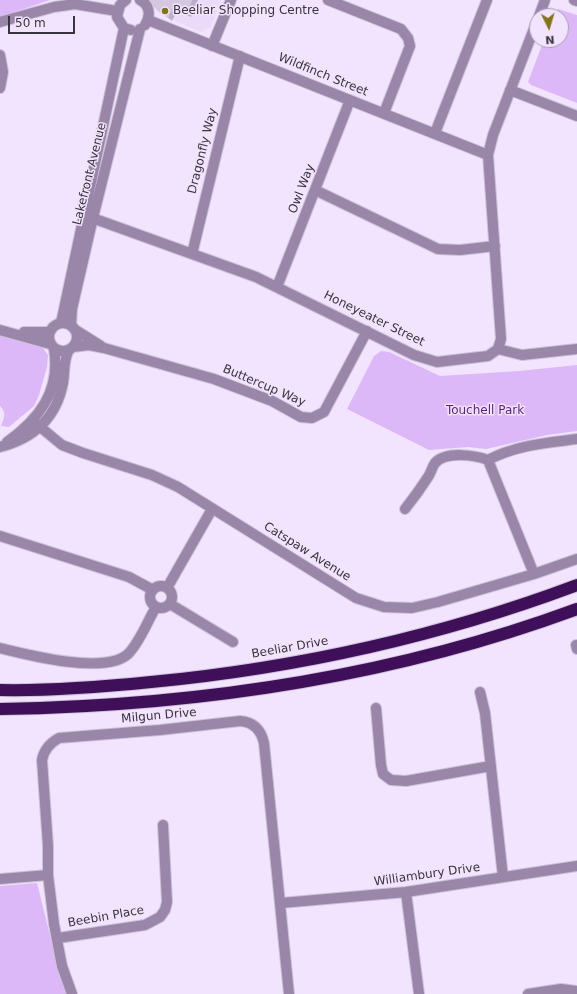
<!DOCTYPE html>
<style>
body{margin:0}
#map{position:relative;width:577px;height:994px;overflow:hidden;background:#f2e4fe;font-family:"DejaVu Sans",sans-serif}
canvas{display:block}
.north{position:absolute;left:529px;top:8px;width:40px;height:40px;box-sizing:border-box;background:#f2e4fe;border:1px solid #a89db1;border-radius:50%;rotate:175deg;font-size:11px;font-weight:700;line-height:16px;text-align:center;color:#39333d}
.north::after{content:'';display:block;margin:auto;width:14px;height:18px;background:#827416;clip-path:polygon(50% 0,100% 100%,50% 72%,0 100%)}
.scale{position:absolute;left:8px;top:16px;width:67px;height:18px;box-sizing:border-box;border:2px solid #39333d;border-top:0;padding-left:5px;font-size:12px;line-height:14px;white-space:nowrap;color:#39333d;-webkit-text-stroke:3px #f2e4fe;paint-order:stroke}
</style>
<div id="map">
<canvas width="577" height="994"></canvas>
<div class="north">N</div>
<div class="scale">50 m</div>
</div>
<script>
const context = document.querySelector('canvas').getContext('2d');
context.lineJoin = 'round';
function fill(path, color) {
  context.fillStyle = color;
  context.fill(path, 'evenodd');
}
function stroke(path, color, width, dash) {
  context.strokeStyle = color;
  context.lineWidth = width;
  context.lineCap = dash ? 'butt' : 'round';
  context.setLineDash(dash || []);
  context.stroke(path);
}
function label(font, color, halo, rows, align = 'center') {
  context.font = font + ' "DejaVu Sans",sans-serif';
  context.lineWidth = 3;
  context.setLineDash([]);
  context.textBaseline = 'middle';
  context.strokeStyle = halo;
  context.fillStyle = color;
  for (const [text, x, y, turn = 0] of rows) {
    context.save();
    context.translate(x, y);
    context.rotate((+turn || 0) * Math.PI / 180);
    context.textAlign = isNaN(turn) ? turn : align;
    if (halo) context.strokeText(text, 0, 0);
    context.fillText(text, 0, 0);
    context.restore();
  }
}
const built = new Path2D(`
 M147,0H221L211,27L201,32L162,15L148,4Z`);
const green = new Path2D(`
 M0,0H50L0,17Z
 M558,9L577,15V103L531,85L528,82L544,40H561V16H553Z
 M0,331L38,341L48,355L47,367L39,395L34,406L9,427L1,426C4,418 7,413 0,406Z
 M381,351L389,352L440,376L519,371L577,365V431L547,435L486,449L468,447L429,450L347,409L374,356Z
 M37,883L57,964L67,994H0V886Z`);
const shadow = new Path2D(`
 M150,0H198L191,17L177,11L172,21L159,11Z`);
const building = new Path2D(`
 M150,0H192L187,14L173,8L168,18L154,7Z`);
const minor = new Path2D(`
 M126,0L120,5L117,17L124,28L131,30
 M140,0C150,5 151,16 145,25
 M328,0L401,29L408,38L410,46L384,113
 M574,0L577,1
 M539,16L545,0
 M148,20L488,155
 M0,22L54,7L75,4L117,11
 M212,46L231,0
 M0,55L3,72L0,88
 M510,90L577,116
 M435,133L487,0
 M315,190L438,249L460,250L495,246
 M84,215L256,277L414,355L437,362L488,356L498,349L501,339L488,155L493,135L537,21
 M192,254L240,56
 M277,287L350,100
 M49 337a14 14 0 1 1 28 0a14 14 0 1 1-28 0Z
 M61,323L124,28
 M71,326L72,309L93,218L140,29
 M74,329L101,346
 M0,330L50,344
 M24,332H49
 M73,347L89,345L104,348L214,379L272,401L301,417L312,418L324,412L367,331
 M498,349L522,355L577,349
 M33,421L62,445L83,453L152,475L178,487L356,598L384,607L412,608L438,602L534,574L577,559
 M7,442C39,419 61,391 54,349
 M0,447C34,438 56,419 63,383C65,372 63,360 69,350
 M488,460C516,445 546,443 577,439
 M405,509C413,499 421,488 428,477C431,473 432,467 435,463C446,451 475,455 488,460L534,574
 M0,536L129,577L153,590
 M150 597a11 11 0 1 1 22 0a11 11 0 1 1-22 0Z
 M167,588L212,509
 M170,604L233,642
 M576,645L577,649
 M0,648C28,655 105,675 128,654C140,642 147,622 156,607
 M480,692L485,713L503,877
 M376,708L381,765L383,774L391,780L406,781L491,766
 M0,879L48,875
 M406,892L419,994
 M281,903L406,892L577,866
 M58,938L145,925L160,917L165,910L167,902L163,825
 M72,994L62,966L54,924L48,875V846L42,760C44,749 50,743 59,738L160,730L240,721C254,722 261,730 264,743L289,994
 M528,994L561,989L577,991`);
const highway = new Path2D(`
 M0,690C50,691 101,687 151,682C296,668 441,636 577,585
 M0,709C196,706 393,677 577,609`);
const markers = [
 [165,11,4,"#827416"]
];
const poiNames = [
 ["Beeliar Shopping Centre",173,11]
];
const streetNames = [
 ["Wildfinch Street",323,75,22],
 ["Dragonfly Way",203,151,-76],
 ["Lakefront Avenue",90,174,-76],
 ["Owl Way",302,189,-69],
 ["Honeyeater Street",374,319,26],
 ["Buttercup Way",264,386,23],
 ["Catspaw Avenue",307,552,32],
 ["Beeliar Drive",290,648,-10],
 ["Milgun Drive",159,716,-5],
 ["Williambury Drive",427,875,-8],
 ["Beebin Place",106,917,-10]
];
const parkNames = [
 ["Touchell Park",485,411]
];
fill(built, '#ecdafb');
fill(green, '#dcb8f8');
fill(shadow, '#0003');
fill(building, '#d5c7e0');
stroke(minor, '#cdc1d7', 12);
stroke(highway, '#cdc1d7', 14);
stroke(minor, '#9986a9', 10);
stroke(highway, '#3f1059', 12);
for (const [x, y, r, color] of markers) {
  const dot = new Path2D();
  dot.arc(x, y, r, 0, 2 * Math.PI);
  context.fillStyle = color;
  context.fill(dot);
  stroke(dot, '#f2e4fe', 1.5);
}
label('12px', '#39333d', '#f2e4fe', poiNames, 'left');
label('12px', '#39333d', '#f2e4fe', streetNames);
label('12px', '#5c1f7e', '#f2e4fe', parkNames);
</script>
